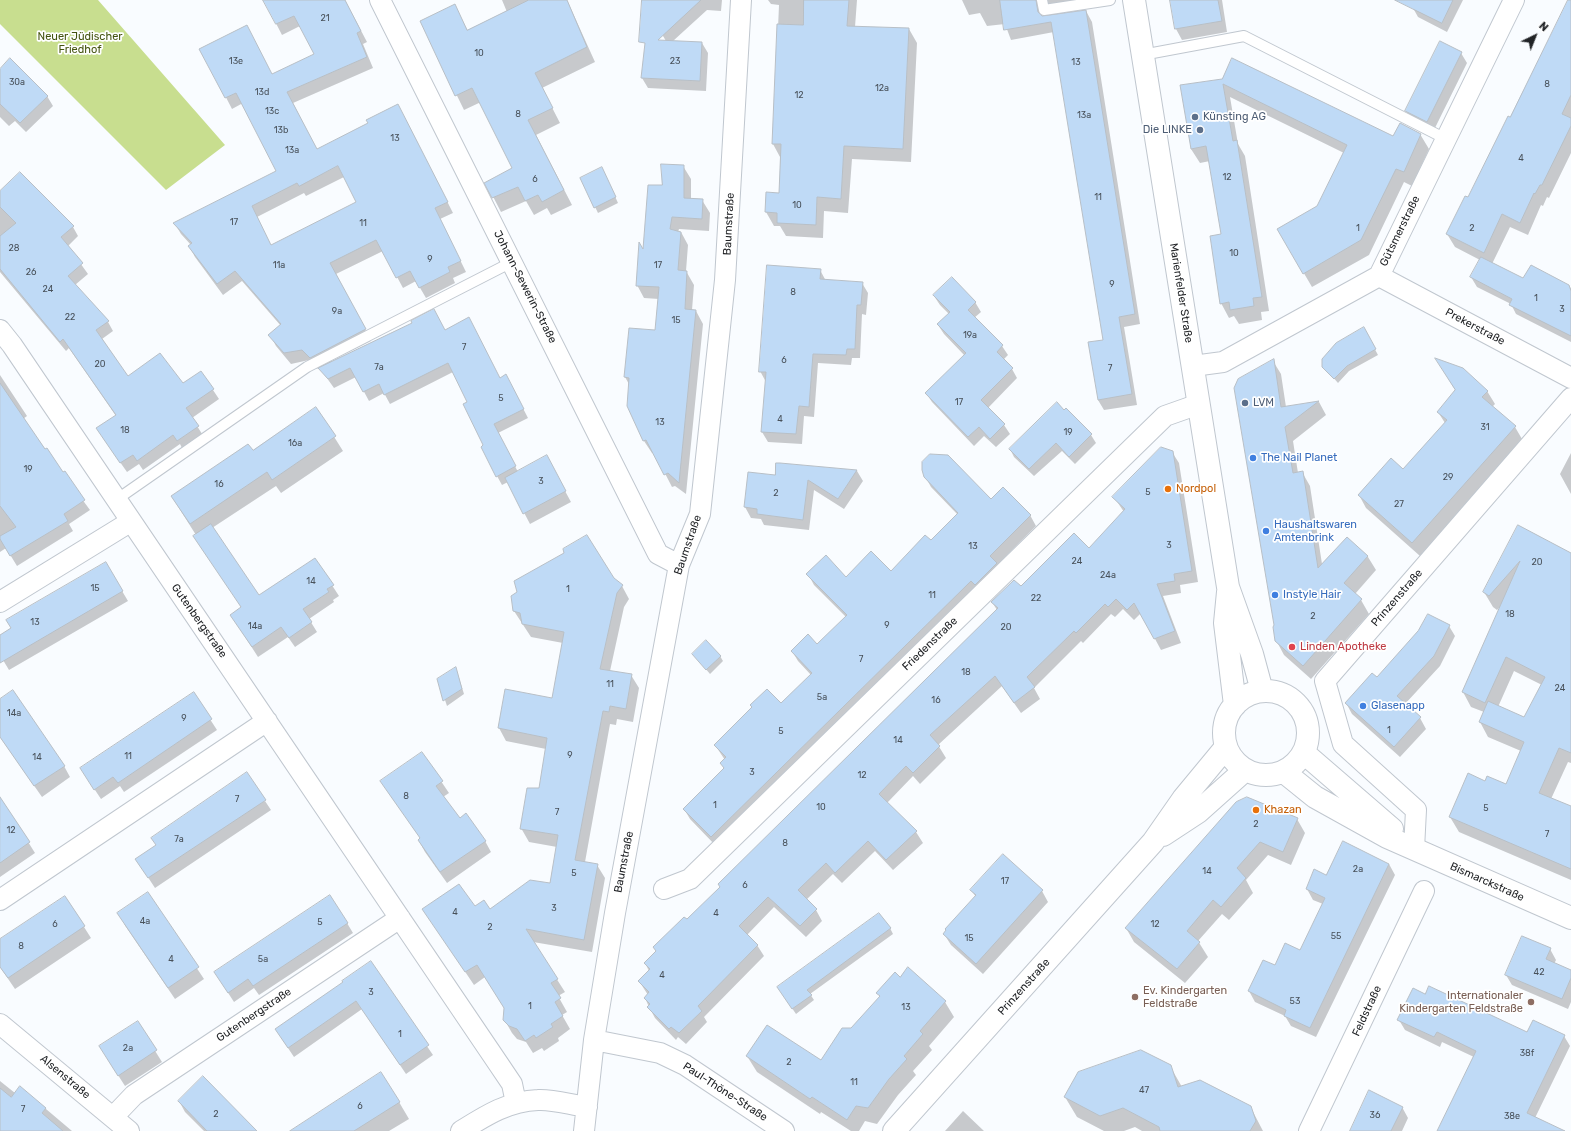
<!DOCTYPE html>
<meta charset="utf-8">
<style>
body{margin:0}
#map{position:relative;width:1571px;height:1131px;overflow:hidden;background:#f9fcff;font-family:Rubik,sans-serif}
canvas{display:block}
.north{position:absolute;left:1515px;top:16px;width:40px;height:40px;-webkit-text-stroke:3px #fff;paint-order:stroke;rotate:43deg;font-size:11px;font-weight:700;line-height:16px;text-align:center;color:#212326}
.north::after{content:'';display:block;margin:auto;width:14px;height:18px;background:#212326;clip-path:polygon(50% 0,100% 100%,50% 72%,0 100%)}
</style>
<div id="map">
<canvas width="1571" height="1131"></canvas>
<div class="north">N</div>
</div>
<script>
const context = document.querySelector('canvas').getContext('2d');
context.lineJoin = 'round';
function fill(path, color) {
  context.fillStyle = color;
  context.fill(path, 'evenodd');
}
function stroke(path, color, width, dash) {
  context.strokeStyle = color;
  context.lineWidth = width;
  context.lineCap = dash ? 'butt' : 'round';
  context.setLineDash(dash || []);
  context.stroke(path);
}
function label(font, color, halo, rows, align = 'center') {
  context.font = font + ' Rubik,sans-serif';
  context.lineWidth = 3.5;
  context.setLineDash([]);
  context.textBaseline = 'middle';
  context.strokeStyle = halo;
  context.fillStyle = color;
  for (const [text, x, y, turn = 0] of rows) {
    context.save();
    context.translate(x, y);
    context.rotate((+turn || 0) * Math.PI / 180);
    context.textAlign = isNaN(turn) ? turn : align;
    if (halo) context.strokeText(text, 0, 0);
    context.fillText(text, 0, 0);
    context.restore();
  }
}
const green = new Path2D(`
 M0,0H98L225,145L166,190L0,24Z`);
const shadow = new Path2D(`
 M264,0H345L367,42L363,44L373,68L293,103L317,150L404,116L453,213L440,219L466,272L453,278L455,283L426,298L416,281L403,288L383,251L336,274L371,341L331,361L332,363L445,331L500,379L511,385L528,418L498,433L518,472L552,467L571,502L530,524L508,482L502,485L497,476L468,402L453,372L390,404L384,393L369,401L356,377L334,388L319,367L317,369L309,360L291,364L276,346L270,335L281,326L242,281L223,295L195,257L189,246L191,245L181,234L175,224L277,171L243,103L232,109L201,49L272,75L315,55L300,26L282,35ZM344,177L358,203L271,246L257,217L304,193L306,196Z
 M502,0H567L595,62L542,88L560,123L536,135L572,205L551,215L547,208L534,215L526,201L501,212L486,183L514,169L481,102L464,110L421,22L455,6L468,31L507,12Z
 M658,0H722L721,11L707,10L673,41L702,43L708,53L706,91L648,88L642,78L666,41L663,36Z
 M768,0H857L855,27L909,29L917,43L911,162L852,159L848,213L824,211L823,238L786,236L780,226H774L766,212L780,194V157L773,144L779,5L771,4Z
 M962,0H1101L1052,5L1047,4L1041,12L1042,17L1086,11L1092,22L1140,324L1124,327L1137,405L1104,410L1098,400L1104,340L1054,32L1011,40L1005,24L987,26L980,13L969,15Z
 M1171,0H1222L1227,32L1182,40L1176,29Z
 M1417,0H1463L1447,32L1418,17L1413,8Z
 M1571,19V153L1549,198L1547,197L1543,206L1541,205L1528,235L1510,227L1492,264L1523,280L1531,267L1571,288V342L1516,314L1511,304L1477,287L1471,277L1480,260L1455,247L1447,234L1469,199L1511,119Z
 M1461,53L1467,63L1433,132L1412,121L1406,111Z
 M0,70L47,96L53,106L26,132L15,121L9,126L0,117Z
 M1222,80L1393,137L1420,134L1429,149L1412,186L1404,182L1369,255L1312,287L1278,229L1318,207L1344,153L1230,97L1238,144L1245,156L1269,311L1261,312L1262,320L1239,324L1234,316L1229,318L1221,303L1222,235L1210,161L1200,163L1191,149Z
 M683,166L691,179V199L702,200L710,213L709,231L679,229L678,232H681L688,245L686,271L694,285L692,310L696,311L703,324L686,494L675,486L672,487L654,452L652,453L644,441L628,406L630,386L625,377L656,331L659,299L644,298L637,285L644,251L663,187Z
 M605,174L618,203L598,213L581,178Z
 M0,193L73,227L78,236L68,246L88,274L75,285L108,322L113,331L102,339L128,377L183,384L201,372L219,399L192,418L204,437L183,450L180,444L143,470L139,464L127,472L103,438L116,416L69,348L66,351L0,272Z
 M820,270L826,281L862,283L868,293L866,315L862,314L860,358H852L851,365L818,363L814,417L804,416L802,444L768,442L762,432L766,382L760,371Z
 M934,296L975,302L981,312L974,318L1002,346L1008,355L1003,360L1012,369L1017,378L988,408L1004,425L1010,434L996,447L984,436L974,446L932,402L926,393L965,356L944,334L938,325L949,314L940,305Z
 M1364,329L1378,355L1349,371L1338,383L1323,366Z
 M1273,361L1281,374L1286,407L1319,402L1326,415L1293,441L1298,473L1302,472L1310,486L1322,564L1347,539L1368,557L1376,570L1355,594L1361,600L1369,614L1311,679L1284,655L1276,640Z
 M0,375L27,416L23,419L90,510L69,524L73,531L17,566L6,548L0,552Z
 M1487,391L1495,404L1492,407L1515,427L1522,439L1420,556L1366,508L1359,495L1403,470L1445,423L1438,412Z
 M316,408L343,451L281,493L276,486L212,528L258,597L315,559L339,596L333,600L334,602L309,619L317,632L295,647L288,637L258,657L231,615L242,608L172,497L252,452Z
 M1066,410L1091,435L1096,443L1075,464L1062,451L1034,476L1014,457L1010,449Z
 M1172,452L1179,463L1198,582L1180,585L1181,593L1163,596L1181,643L1161,650L1141,613L1134,620L1123,609L1115,617L1111,614L1083,643L1081,641L1034,688L1040,699L1021,713L1002,686L938,745L946,758L920,784L913,776L887,803L916,832L923,843L893,870L875,851L842,883L833,874L806,900L816,910L822,921L806,937L774,907L747,935L757,945L764,956L704,1017L707,1022L686,1044L678,1037L676,1040L655,1018L649,1007L645,998L648,995L639,981L649,971L645,963L997,610L992,602L1089,549L1124,512L1114,497Z
 M1571,453V494L1560,474Z
 M777,464L857,471L863,481L844,509L814,490L809,530L764,525L761,519L751,518L745,507L775,476Z
 M925,476L1030,515L1036,526L997,565L1003,574L717,847L690,819L684,809L725,769L721,763L725,760L715,745L781,705L811,675L798,661L792,651L817,645L846,617L814,585L808,574L846,578L891,572L931,542L958,515L931,487Z
 M1518,527L1571,556V763L1568,762L1551,799L1571,807V880L1459,832L1450,817L1486,782L1507,785L1521,751L1488,737L1480,722L1484,712L1471,707L1463,692L1501,606L1497,610L1493,607L1484,592ZM1514,671L1542,685L1525,718L1498,707Z
 M106,564L128,601L9,670L0,655V636Z
 M613,579L622,586L629,599L624,607L610,671L631,675L639,688L633,722L617,719L616,725L610,724L585,862L597,865L605,878L592,952L533,942L565,992L558,996L567,1012L562,1015L570,1029L558,1038L559,1041L544,1051L542,1048L533,1053L526,1042L517,1039L512,1033L504,1019L505,1009L485,977L474,985L423,909L475,908L489,910L550,884L557,847L529,842L521,828L540,789L546,749L506,741L499,728L553,699L563,643L531,637L514,611Z
 M1449,626L1455,636L1440,666L1405,704L1420,718L1426,729L1400,757L1352,714L1346,703L1377,678L1419,632Z
 M693,654L720,656L723,661L710,674Z
 M456,668L464,694L447,706L438,679Z
 M193,693L217,730L124,792L120,786L101,799L87,778Z
 M0,700L64,766L70,777L42,797L0,737Z
 M422,753L449,793L443,797L460,819L485,841L491,852L447,883L425,852L419,841L421,839L388,792Z
 M1247,798L1297,819L1305,833L1291,865L1268,855L1246,880L1253,893L1229,920L1222,914L1198,941L1208,957L1185,983L1134,942L1126,928Z
 M265,801L271,810L155,888L136,859Z
 M10,813L35,853L0,877V820Z
 M1389,864L1395,875L1316,1037L1291,1026L1285,1016L1255,1002L1249,991L1275,967L1301,952L1323,904L1313,900L1307,889L1327,876Z
 M971,890L1042,891L1048,902L983,974L951,945L944,934L976,897Z
 M147,893L204,979L175,999L124,924Z
 M65,897L91,938L15,989L0,967V941Z
 M347,923L353,933L259,995L254,988L234,1002L221,982Z
 M890,928L893,934L810,994L814,1000L796,1014L781,992Z
 M1550,949L1556,960L1554,964L1571,971V1002L1568,1009L1512,985L1506,975Z
 M370,963L433,1055L406,1074L362,1009L294,1057L282,1039Z
 M878,993L945,1002L954,1017L929,1046L932,1050L913,1071L916,1075L898,1095L877,1124L865,1121L859,1131H851L821,1112L820,1114L757,1072L747,1056L821,1062L880,997Z
 M1399,1020L1564,1036L1570,1046L1535,1118L1544,1131H1438L1474,1057L1442,1042L1440,1047L1405,1030Z
 M137,1022L162,1062L125,1086L107,1058Z
 M1170,1066L1182,1087L1250,1106L1263,1131H1142L1135,1127L1124,1131H1104L1077,1117L1065,1097Z
 M0,1081L15,1093L20,1087L72,1131H0Z
 M179,1101L254,1131H204L185,1112Z
 M399,1102L409,1119L389,1131H292Z
 M1402,1107L1408,1118L1402,1131H1352Z
 M963,1111L984,1131H945Z`);
const building = new Path2D(`
 M263,0H345L361,31L357,33L367,57L287,92L317,149L368,123L366,120L398,104L448,202L435,208L461,261L448,267L450,272L419,288L410,271L396,278L376,240L330,263L366,329L310,358L302,350L284,353L268,335L281,324L235,271L217,284L188,246L192,243L173,223L276,171L236,93L225,98L199,49L247,25L272,74L314,54L294,16L276,24ZM338,166L356,202L271,245L252,206L297,183L299,186Z
 M529,0H567L587,47L535,73L553,108L528,120L564,190L542,202L538,195L525,201L518,187L492,198L484,183L512,168L472,88L455,96L420,21L455,4L467,30Z
 M642,0H701L658,40L702,42L700,81L641,78L645,43L639,42Z
 M804,0H849L847,26L909,28L903,149L844,146L841,199L817,197L816,225L777,223V213L765,212L766,192L779,193L781,144H772L777,24L803,25Z
 M1000,0H1036L1038,12L1042,16L1086,10L1135,314L1119,317L1132,394L1098,400L1088,342L1103,340L1051,22L1004,30Z
 M1170,0H1218L1222,21L1175,29Z
 M1395,0H1453L1442,23Z
 M1568,0H1571V95L1562,114L1571,118V126L1542,185H1540L1535,194L1534,193L1520,223L1502,214L1484,253L1446,234L1465,196L1468,197L1508,116L1510,117Z
 M1440,41L1462,52L1427,122L1405,111Z
 M10,58L48,96L20,123L0,104V69Z
 M1232,58L1393,136L1400,123L1421,134L1404,172L1396,169L1361,240L1303,274L1277,229L1317,206L1347,145L1223,84L1233,141L1237,140L1262,297L1253,298L1254,306L1230,310L1229,302L1220,304L1210,236L1221,234L1206,146L1191,149L1180,85L1222,79Z
 M661,164L684,165V198L703,199L702,219L672,217L670,229L681,232L678,270L687,271L685,309L696,310L679,483L668,473L664,475L646,440L643,441L627,406L629,378L624,377L629,328L655,330L659,287L636,286L639,242L643,249L648,185H662Z
 M602,167L616,197L594,208L580,178Z
 M20,172L74,226L61,237L83,263L68,276L109,321L96,330L128,376L160,353L183,383L201,371L214,389L186,408L199,426L177,441L173,435L137,461L133,455L120,463L96,428L116,415L63,339L60,342L0,269V236L16,223L0,207V191Z
 M1481,257L1523,278L1531,265L1569,285L1571,291V336L1509,305L1512,299L1470,277Z
 M767,265L821,269L820,279L863,282L861,305H857L855,349H847L846,355L813,354L809,407L799,406L796,434L761,432L766,372H759Z
 M952,277L976,302L968,310L1003,345L997,352L1013,368L981,400L1005,424L990,439L979,427L968,437L925,393L966,353L937,324L950,312L933,295Z
 M434,309L445,330L469,317L500,378L506,374L524,409L494,424L516,466L496,477L481,447L483,445L463,404L467,402L448,363L384,395L379,384L363,392L350,368L328,379L318,368L412,323L411,321Z
 M1364,327L1376,349L1347,366L1334,379L1322,367V359L1336,343Z
 M1435,358L1463,368L1488,391L1482,397L1516,426L1412,543L1358,495L1391,458L1403,469L1447,420L1437,412L1455,390Z
 M1274,359L1281,407L1319,401L1285,427L1293,473L1303,471L1318,568L1347,537L1368,556L1344,583L1362,599L1303,666L1275,641L1273,627L1274,625L1234,388L1238,379Z
 M0,383L45,449L47,448L63,472L65,471L85,500L64,514L68,521L10,556L0,539V536L16,527L0,506Z
 M1057,402L1064,410L1066,408L1092,434L1069,457L1056,443L1029,469L1009,449Z
 M316,407L336,436L272,480L267,472L190,524L171,496L248,444L253,450Z
 M1161,447L1173,451L1192,571L1174,574L1175,581L1157,584L1175,631L1154,639L1134,603L1127,610L1116,599L1108,607L1105,604L1076,633L1074,631L1027,677L1035,687L1014,703L995,676L930,735L940,746L913,773L906,766L879,794L917,831L886,860L868,841L835,873L826,863L798,890L817,909L800,926L768,897L739,926L758,945L698,1006L702,1011L679,1033L671,1027L669,1029L647,1007L650,1004L644,998L649,992L638,981L650,969L644,963L656,951L653,947L684,917L687,919L720,887L718,884L998,608L991,602L1014,580L1021,586L1074,533L1089,548L1125,509L1112,497Z
 M930,454L948,455L991,499L1003,487L1031,515L990,556L997,563L975,585L971,581L711,837L683,809L724,768L720,763L726,757L714,745L752,707L750,705L767,689L781,703L812,673L791,651L808,634L817,644L847,615L806,574L826,555L846,577L871,551L891,571L925,535L931,540L958,513L924,477L922,470V462Z
 M547,455L566,491L523,514L505,478Z
 M776,463H780L857,470L838,499L808,480L803,520L757,514V509L744,507L748,472L775,475Z
 M211,524L259,595L315,558L334,585L327,589L329,592L303,609L312,622L289,638L281,627L252,647L230,615L241,607L193,536Z
 M1518,525L1571,553V753L1559,748L1539,793L1571,806V869L1449,817L1468,773L1485,781L1487,776L1506,784L1524,742L1479,722L1488,701L1524,717L1545,677L1506,657L1485,703L1462,692L1520,561L1489,596L1483,592Z
 M587,535L614,578L623,585L617,593L600,669L632,674L626,709L610,706L609,712L603,711L575,860L598,864L584,940L526,929L558,979L551,983L561,998L555,1002L563,1016L551,1024L553,1027L536,1038L534,1035L525,1041L517,1029L509,1026L503,1020L504,1008L477,965L465,972L422,909L459,884L475,906L484,900L490,909L530,880L550,883L558,835L520,829L527,788H539L547,738L498,728L505,689L552,698L564,632L522,624L520,613L513,611L511,596L517,592L514,581L564,553L563,549Z
 M106,562L123,591L0,663V635L11,628L6,620Z
 M1428,614L1450,625L1434,656L1397,696L1421,717L1394,747L1345,703L1372,673L1377,677L1418,631Z
 M706,640L721,656L706,670L692,654Z
 M456,667L462,689L443,701L437,679Z
 M13,690L65,766L34,786L0,737V699Z
 M194,692L212,719L118,783L113,777L94,790L80,768Z
 M422,752L443,781L436,786L460,818L466,813L486,841L440,872L418,840L420,838L380,781Z
 M247,772L266,800L148,878L135,859L156,845L151,838Z
 M0,797L30,842L0,863Z
 M1247,797L1298,818L1283,852L1260,842L1237,868L1246,878L1221,907L1213,900L1187,931L1200,942L1177,969L1125,928L1236,802Z
 M1343,841L1389,864L1310,1028L1284,1016L1286,1010L1248,991L1263,960L1275,965L1285,943L1300,950L1325,898L1306,889L1314,869L1326,875Z
 M1003,854L1043,890L976,964L943,934L946,930L945,929L976,895L970,890Z
 M148,892L199,967L168,988L117,913Z
 M330,895L348,923L253,986L248,979L228,993L214,972Z
 M65,896L85,926L8,978L0,967V939Z
 M879,913L891,928L807,990L812,995L792,1009L777,987Z
 M1522,936L1551,948L1546,959L1571,970V978L1562,999L1505,975Z
 M371,961L429,1045L400,1065L356,1001L288,1048L275,1029L343,982L342,981Z
 M908,967L946,1001L920,1031L923,1034L904,1056L907,1059L889,1079L868,1108L856,1106L847,1120L812,1097L810,1099L746,1056L767,1025L821,1060L842,1028H851L880,996L876,993L895,972L900,977Z
 M1429,986L1527,1032L1533,1020L1565,1035L1527,1113L1565,1131H1437L1476,1051L1437,1032L1434,1037L1397,1020L1413,988L1425,994Z
 M138,1021L157,1050L118,1076L99,1046Z
 M1141,1050L1171,1065L1178,1087L1200,1080L1251,1106L1256,1121L1250,1131H1160L1159,1127L1123,1108L1100,1116L1064,1097L1078,1072Z
 M381,1072L400,1102L354,1131H290Z
 M203,1076L257,1131H207L178,1101Z
 M20,1086L46,1108L42,1113L63,1131H0V1088L11,1097Z
 M1369,1090L1403,1107L1391,1131H1350Z`);
const service = new Path2D(`
 M1042,0L1044,10L1110,0
 M1142,55L1244,36L1446,139
 M116,500L307,367L512,262`);
const minor = new Path2D(`
 M380,0L658,554L679,565
 M1379,276L1571,378
 M0,330L12,345C177,592 346,837 512,1084L516,1103
 M1193,366L1223,362L1379,276L1514,0
 M0,602L130,522
 M1414,849L1416,810L1343,744L1325,681L1571,398
 M664,889L690,879L1165,416L1199,404
 M0,900L267,721
 M0,1024L129,1131
 M594,1040L660,1053L685,1065L784,1131
 M113,1117L134,1095L400,918
 M461,1131C485,1116 508,1101 538,1100C553,1099 571,1105 587,1107
 M584,1131L594,1040L615,913L679,565L700,514L725,280L741,0
 M1309,1131L1424,891`);
const tertiary = new Path2D(`
 M1134,0L1228,587L1252,654L1262,691
 M1228,592L1225,623L1235,705
 M1224 733a42 42 0 1 1 84 0a42 42 0 1 1-84 0Z
 M1304,753L1392,829
 M1284,772L1315,797L1387,837L1571,918
 M1163,835L1198,812L1245,770
 M894,1131L1153,842L1183,799L1226,747`);
const markers = [
 [1195,117,4,"#5c6f8a"],
 [1200,130,4,"#5c6f8a"],
 [1245,403,4,"#5c6f8a"],
 [1253,458,4,"#3f7fe0"],
 [1168,489,4,"#e8710a"],
 [1266,531,4,"#3f7fe0"],
 [1275,595,4,"#3f7fe0"],
 [1292,647,4,"#e0444e"],
 [1363,706,4,"#3f7fe0"],
 [1256,810,4,"#e8710a"],
 [1135,997,4,"#8d6e63"],
 [1531,1002,4,"#8d6e63"]
];
const numberNames = [
 ["21",325,18],
 ["10",479,53],
 ["13e",236,61],
 ["23",675,61],
 ["13",1076,62],
 ["30a",17,82],
 ["8",1547,84],
 ["12a",882,88],
 ["13d",262,92],
 ["12",799,95],
 ["13c",272,111],
 ["8",518,114],
 ["13a",1084,115],
 ["13b",281,130],
 ["13",395,138],
 ["13a",292,150],
 ["4",1521,158],
 ["12",1227,177],
 ["6",535,179],
 ["11",1098,197],
 ["10",797,205],
 ["17",234,222],
 ["11",363,223],
 ["1",1358,228],
 ["2",1472,228],
 ["28",14,248],
 ["10",1234,253],
 ["9",430,259],
 ["11a",279,265],
 ["17",658,265],
 ["26",31,272],
 ["9",1112,284],
 ["24",48,289],
 ["8",793,292],
 ["1",1536,298],
 ["3",1562,309],
 ["9a",337,311],
 ["22",70,317],
 ["15",676,320],
 ["19a",970,335],
 ["7",464,347],
 ["6",784,360],
 ["20",100,364],
 ["7a",379,367],
 ["7",1110,368],
 ["5",501,398],
 ["17",959,402],
 ["4",780,419],
 ["13",660,422],
 ["31",1485,427],
 ["18",125,430],
 ["19",1068,432],
 ["16a",295,443],
 ["19",28,469],
 ["29",1448,477],
 ["3",541,481],
 ["16",219,484],
 ["5",1148,492],
 ["2",776,493],
 ["27",1399,504],
 ["3",1169,545],
 ["13",973,546],
 ["24",1077,561],
 ["20",1537,562],
 ["24a",1108,575],
 ["14",311,581],
 ["15",95,588],
 ["1",568,589],
 ["11",932,595],
 ["22",1036,598],
 ["18",1510,614],
 ["2",1313,616],
 ["13",35,622],
 ["9",887,625],
 ["14a",255,626],
 ["20",1006,627],
 ["7",861,659],
 ["18",966,672],
 ["11",610,684],
 ["24",1560,688],
 ["5a",822,697],
 ["16",936,700],
 ["14a",14,713],
 ["9",184,718],
 ["1",1389,730],
 ["5",781,731],
 ["14",898,740],
 ["9",570,755],
 ["11",128,756],
 ["14",37,757],
 ["3",752,772],
 ["12",862,775],
 ["8",406,796],
 ["7",237,799],
 ["1",715,805],
 ["10",821,807],
 ["5",1486,808],
 ["7",557,812],
 ["2",1256,824],
 ["12",11,830],
 ["7",1547,834],
 ["7a",179,839],
 ["8",785,843],
 ["2a",1358,869],
 ["14",1207,871],
 ["5",574,873],
 ["17",1005,881],
 ["6",745,885],
 ["3",554,908],
 ["4",455,912],
 ["4",716,913],
 ["4a",145,921],
 ["5",320,922],
 ["6",55,924],
 ["12",1155,924],
 ["2",490,927],
 ["55",1336,936],
 ["15",969,938],
 ["8",21,946],
 ["4",171,959],
 ["5a",263,959],
 ["42",1539,972],
 ["4",662,975],
 ["3",371,992],
 ["53",1295,1001],
 ["1",530,1006],
 ["13",906,1007],
 ["1",400,1034],
 ["2a",128,1048],
 ["38f",1527,1053],
 ["2",789,1062],
 ["11",854,1082],
 ["47",1144,1090],
 ["6",360,1106],
 ["7",23,1109],
 ["2",216,1114],
 ["36",1375,1115],
 ["38e",1512,1116]
];
const parkNames = [
 ["Neuer Jüdischer",80,37],
 ["Friedhof",80,50]
];
const serviceNames = [
 ["Künsting AG",1203,117],
 ["Die LINKE",1192,130,"right"],
 ["LVM",1253,403]
];
const streetNames = [
 ["Baumstraße",729,224,-87],
 ["Gütsmerstraße",1400,231,-64],
 ["Johann-Sewerin-Straße",525,287,63],
 ["Marienfelder Straße",1181,293,81],
 ["Prekerstraße",1475,327,28],
 ["Baumstraße",688,545,-71],
 ["Prinzenstraße",1397,598,-49],
 ["Gutenbergstraße",199,621,55],
 ["Friedenstraße",930,644,-44],
 ["Baumstraße",624,862,-79],
 ["Bismarckstraße",1487,882,24],
 ["Prinzenstraße",1024,987,-48],
 ["Feldstraße",1367,1011,-65],
 ["Gutenbergstraße",254,1015,-34],
 ["Alsenstraße",65,1077,40],
 ["Paul-Thöne-Straße",725,1092,33]
];
const shopNames = [
 ["The Nail Planet",1261,458],
 ["Haushaltswaren",1274,525],
 ["Amtenbrink",1274,538],
 ["Instyle Hair",1283,595],
 ["Glasenapp",1371,706]
];
const foodNames = [
 ["Nordpol",1176,489],
 ["Khazan",1264,810]
];
const healthNames = [
 ["Linden Apotheke",1300,647]
];
const educationNames = [
 ["Ev. Kindergarten",1143,991],
 ["Feldstraße",1143,1004],
 ["Internationaler",1523,996,"right"],
 ["Kindergarten Feldstraße",1523,1009,"right"]
];
fill(green, '#c8de8f');
fill(shadow, '#0003');
fill(building, '#bfdaf6');
stroke(building, '#b8bfc6', 1);
stroke(service, '#c0c7cf', 12);
stroke(minor, '#c0c7cf', 22);
stroke(tertiary, '#c0c7cf', 24);
stroke(service, '#fff', 10);
stroke(minor, '#fff', 20);
stroke(tertiary, '#fff', 22);
for (const [x, y, r, color] of markers) {
  const dot = new Path2D();
  dot.arc(x, y, r, 0, 2 * Math.PI);
  context.fillStyle = color;
  context.fill(dot);
  stroke(dot, '#fff', 1.5);
}
label('9px', '#48515a', null, numberNames);
label('11px', '#445310', '#fff', parkNames);
label('11px', '#4e5e75', '#fff', serviceNames, 'left');
label('11px', '#212326', '#fff', streetNames);
label('11px', '#366cbe', '#fff', shopNames, 'left');
label('11px', '#c56008', '#fff', foodNames, 'left');
label('11px', '#be3a42', '#fff', healthNames, 'left');
label('11px', '#785e54', '#fff', educationNames, 'left');
</script>
